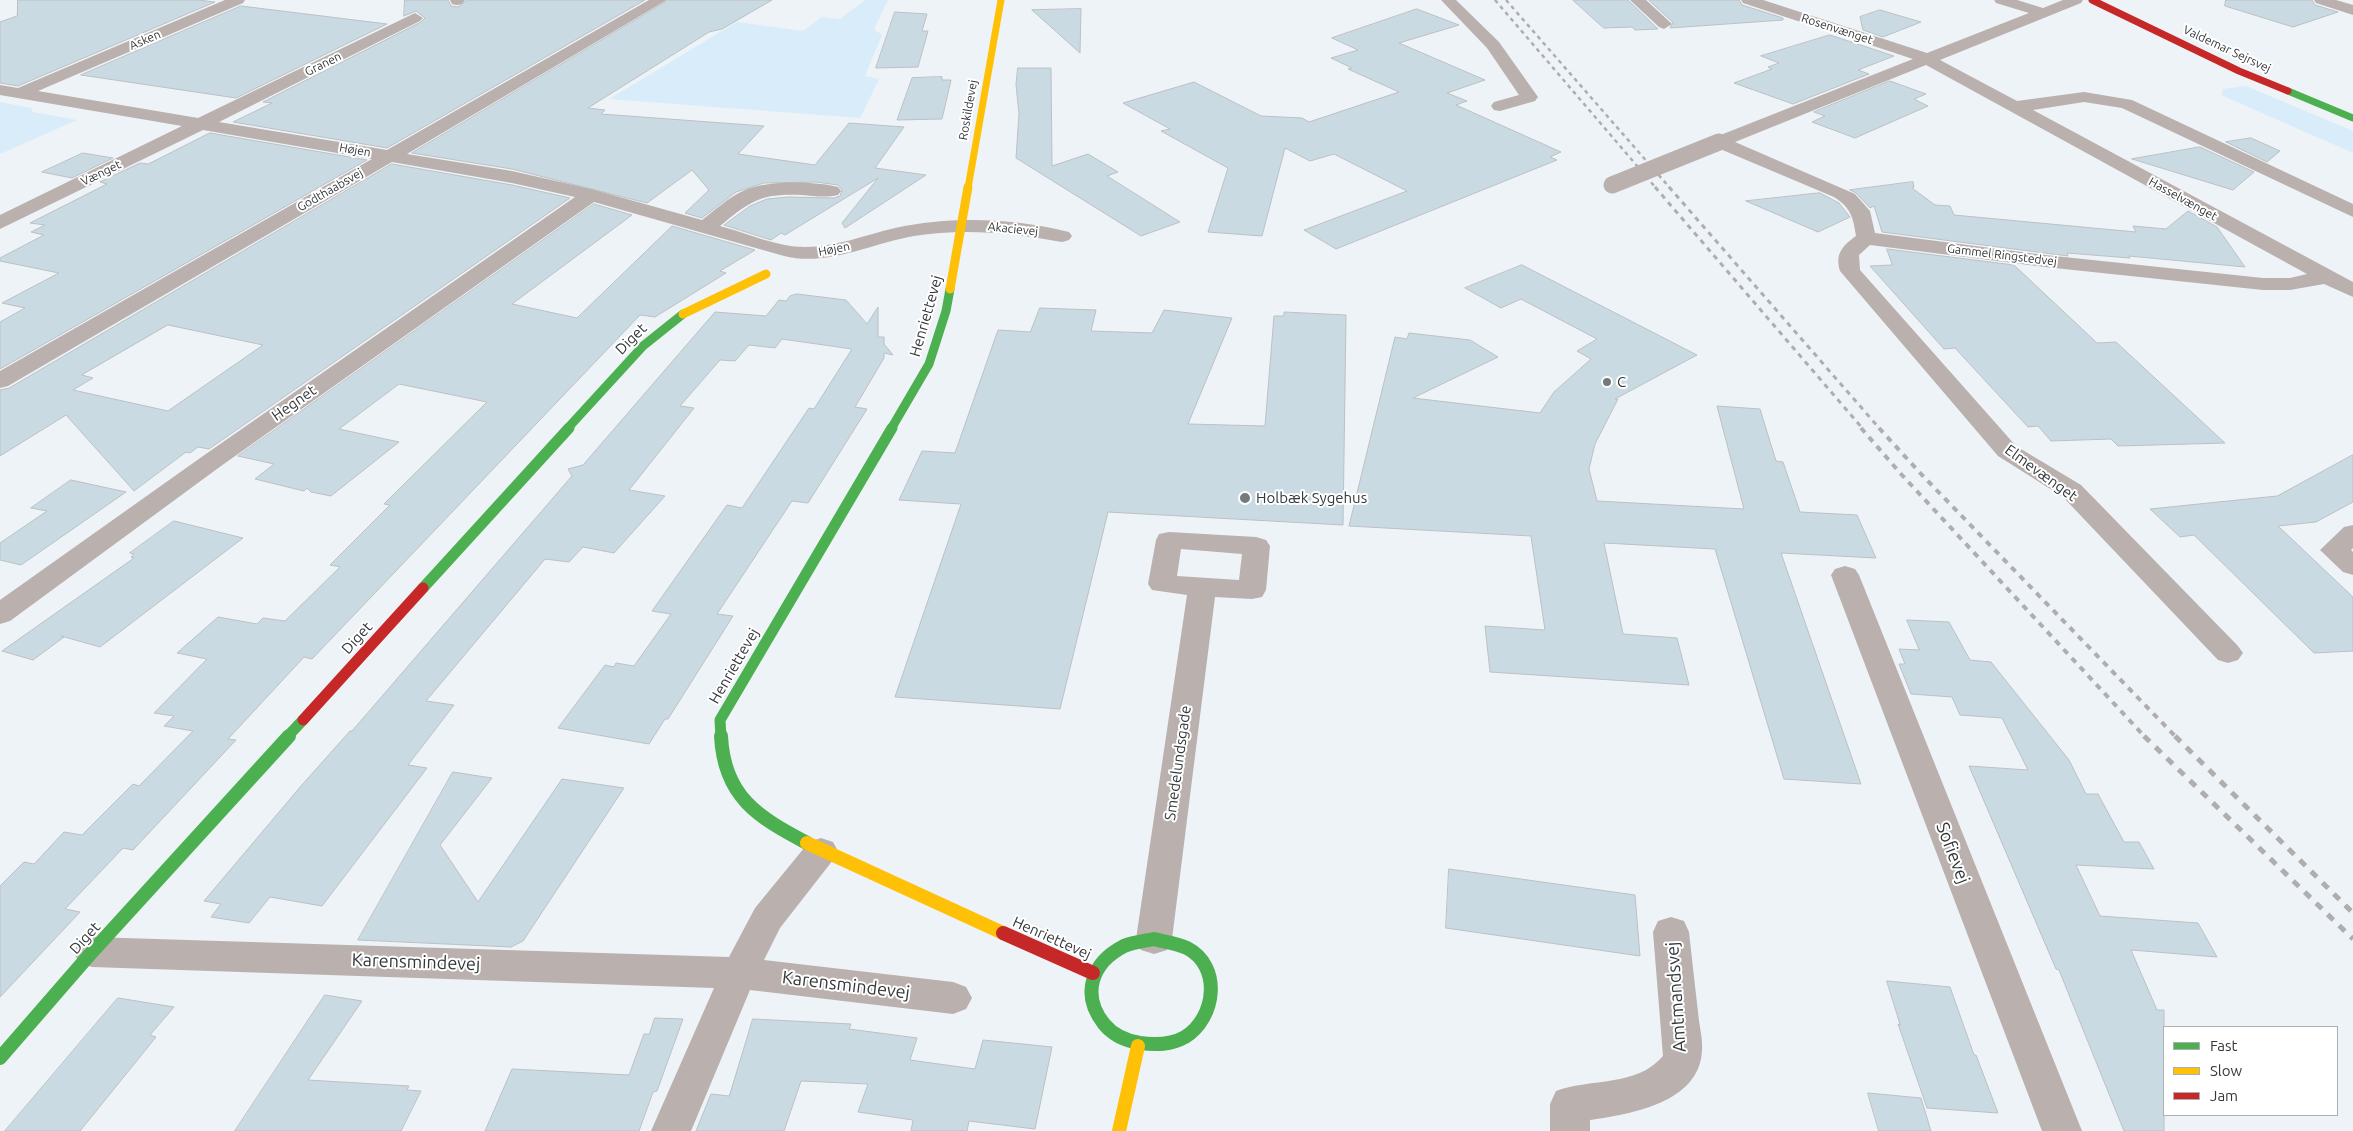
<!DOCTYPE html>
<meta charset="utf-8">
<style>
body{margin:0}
#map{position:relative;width:2353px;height:1131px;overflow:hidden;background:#edf3f7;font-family:Ubuntu,sans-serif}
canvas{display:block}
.legend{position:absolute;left:2163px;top:1026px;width:175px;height:90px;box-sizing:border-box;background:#fff;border:1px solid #adafb0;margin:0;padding:6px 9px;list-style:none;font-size:15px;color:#33383a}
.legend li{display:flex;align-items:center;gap:10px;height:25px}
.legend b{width:25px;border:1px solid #adafb0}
</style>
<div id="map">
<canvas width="2353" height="1131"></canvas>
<ul class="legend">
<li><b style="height:6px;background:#4caf50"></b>Fast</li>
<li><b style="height:6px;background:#ffc107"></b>Slow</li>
<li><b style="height:6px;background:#c62828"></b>Jam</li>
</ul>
</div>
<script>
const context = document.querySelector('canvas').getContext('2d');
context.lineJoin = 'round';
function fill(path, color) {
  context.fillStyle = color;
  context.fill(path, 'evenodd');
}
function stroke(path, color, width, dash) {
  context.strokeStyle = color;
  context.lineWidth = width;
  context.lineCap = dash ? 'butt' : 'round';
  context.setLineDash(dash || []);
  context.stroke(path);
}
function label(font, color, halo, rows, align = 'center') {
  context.font = font + ' Ubuntu,sans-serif';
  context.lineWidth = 4;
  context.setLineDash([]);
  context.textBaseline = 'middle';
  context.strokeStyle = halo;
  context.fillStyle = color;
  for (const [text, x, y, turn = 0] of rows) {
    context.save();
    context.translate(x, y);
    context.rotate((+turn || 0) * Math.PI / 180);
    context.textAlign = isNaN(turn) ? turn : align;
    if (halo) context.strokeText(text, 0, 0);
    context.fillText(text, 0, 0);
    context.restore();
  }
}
const green = new Path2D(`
 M865,0H888L874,29L882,35L865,76L879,79L860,118L609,99L737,22L803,31L822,17L840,19Z
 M2246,86L2353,131V153L2221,95L2223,89Z
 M0,102L31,108L33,112L77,120L0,154Z`);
const building = new Path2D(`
 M18,0H198L215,2L18,86L0,83V22L17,16Z
 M405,0H448L451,6L458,7L467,0H645L387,148L233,122L272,103L263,102L421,22L425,18L416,11L404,16Z
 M669,0H772L722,29L709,32L588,108L605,110L601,114L764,126L738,154L815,165L849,123L904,127L875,168L926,175L845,228L842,223L878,178L785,235L781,233L771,240L724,225L750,206L767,199L788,197L834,198L840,196L842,190L838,185L816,182L764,183L736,192L702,218L685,213L709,190L692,170L647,203L512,169L412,153Z
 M1573,0H1628L1658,29L1635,30L1632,27L1604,28Z
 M1649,0H1739L1742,5L1783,18V20L1670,28L1673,23Z
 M2226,0H2312L2315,5L2338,12L2293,27L2225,6Z
 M241,6L387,24L236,98L81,75Z
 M1081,9L1080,53L1032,10Z
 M1417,9L1459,25L1399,43L1485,80L1447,93L1467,101L1456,105L1561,152L1550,157L1557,160L1336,249L1304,230L1407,191L1334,154L1310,161L1285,148L1262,236L1208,232L1228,168L1161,131L1170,129L1123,103L1194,82L1261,116L1302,118L1309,122L1399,92L1348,69L1352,68L1331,58L1358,50L1332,38Z
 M1880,10L1921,22L1883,37L1863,30L1860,17Z
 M895,12L927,14L922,31H928L918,67L876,68Z
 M1830,35L1894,56L1858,70L1869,74L1793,104L1734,83L1772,69L1768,67L1779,63L1761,56Z
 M1018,68H1051L1052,166L1088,154L1118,172L1107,176L1180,222L1141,236L1016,158L1019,114L1016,85Z
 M942,77V80H951L942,119L897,120L912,78Z
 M1890,81L1926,94L1914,99L1928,106L1855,138L1812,122L1825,116L1814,112Z
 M210,133L367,160L0,369V322L25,308L2,303L59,273L0,261V258L44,235L31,232L45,225L30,223L107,184L100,182L140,163L148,164Z
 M2251,138L2280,151L2267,162L2226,142Z
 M2200,147L2254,172L2233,190L2132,159Z
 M83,153L113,158L72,178L42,172Z
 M392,164L512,185L570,198L209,449L198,447L190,453L186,452L134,491L66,415L0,456V390L9,388ZM168,325L263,345L168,411L73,390L93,378L82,375Z
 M1913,182L1914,187L1912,188L1935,205L1950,206L1954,215L2136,232L2133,226L2166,229L2188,211L2217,227L2245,267L2129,256L2130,258L2067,253L2068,256L1882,232L1874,206L1870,208L1856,193L1850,190Z
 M1820,193L1839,203L1850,217L1818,232L1746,201Z
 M594,204L632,215L512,304L577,318L672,226L755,250L720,271L726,273L655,317L640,315L312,659L304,657L228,739L236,740L133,850L123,848L65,909L80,912L0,997V886L24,862L34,864L64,832L82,835L133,784L139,786L193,731L164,726L174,716L154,713L207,659L177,653L218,617L257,624L263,618L285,621L340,567L330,565L390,505L384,504L487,402L399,384L339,429L399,442L331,496L311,492L307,488L304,491L255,479L274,464L238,456Z
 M1887,249L2014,265L2097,343L2116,342L2225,443L2118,446L2111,439L2051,441L2038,426L2028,427L1955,348L1944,349L1870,266L1892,265Z
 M1522,265L1697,355L1615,399H1618L1595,444L1589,469L1597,501L1744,509L1717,406L1760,409L1776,461L1783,462L1800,512L1857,515L1876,558L1781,553L1861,784L1784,779L1715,549L1604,543L1623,634L1677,638L1689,685L1490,672L1485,626L1545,630L1531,536L1349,526L1395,337L1407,339L1409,333L1470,340L1498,357L1413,398L1540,413L1554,392L1591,359L1577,351L1597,339L1521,299L1501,308L1465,288Z
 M797,294L846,300L867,324L878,307V337H884V344L893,355L884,353V358L855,407L867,409L808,503L792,501L717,614L733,616L668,719H665L649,744L558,728L605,665L614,667L616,663L634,666L671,614L652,611L727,505L742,508L809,408L814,409L852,349L782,339L775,348L749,345L735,361L720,360L680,406L694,408L629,490L665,496L614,553L583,547L569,562L545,559L426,701L454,705L408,765L427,768L322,906L270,897L249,923L211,917L221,904L204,901L301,786L350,731H352L572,476L568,469L583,465L715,312L766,316L779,300L786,301L790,296Z
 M1040,308L1096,310L1091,331L1152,333L1164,310L1232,318L1188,424L1265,426L1274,316H1284V312L1346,315L1343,525L1108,512L1060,709L895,697L961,504L899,500L922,451L955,453L998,330L1030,332Z
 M2353,455V502L2316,522L2278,526L2353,597V651L2314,653L2194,535L2180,537L2150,509L2277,496Z
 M71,480L126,492L21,565L0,560V543L47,511L31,508Z
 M174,521L243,538L100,647L61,636L64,637L33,660L2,651L134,558L131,557L134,554L130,553Z
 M1907,620L1949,622L1970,660L1991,662L2069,760L2086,794H2098L2124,842H2139L2154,869L2076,865L2100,916L2198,923L2217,957L2131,950L2157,1010H2164V1131H2124L2059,970L2056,969L1969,766L2028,770L2002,718L1960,715L1952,697L1911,694L1899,664H1905L1899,649L1919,650Z
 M453,772L492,778L440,845L478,902L562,779L624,788L523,941L511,947L358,940Z
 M1449,869L1635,895L1640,956L1446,928Z
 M1887,981L1950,987L1974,1055H1976L1998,1113L1927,1108L1898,1024L1900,1025Z
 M325,995L362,1001L308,1080L409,1086L407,1090L421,1091L401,1131H235Z
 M118,998L174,1007L150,1035L156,1037L80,1131H5Z
 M655,1018L683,1019L657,1091L653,1092L639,1131H485L512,1069L629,1075L644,1034H649Z
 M753,1019L851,1024L849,1029L917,1038L910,1060L975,1069L983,1040L1052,1047L1035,1129L969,1121L967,1131H911L913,1120L858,1112L868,1084L801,1081L784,1131H696L711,1094L729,1096Z
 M1868,1093L1921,1098L1931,1131H1879Z`);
const street = new Path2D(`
 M225,0H245L243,3L38,91L198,118L415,13L423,18L420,21L219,122L387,150L649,0H667L407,154L512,171L591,189L702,220C715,210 728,198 743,191C767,180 813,181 838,187L841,191L838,195C826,198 814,196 802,195C762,193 751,200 720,226C747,233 777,247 805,247C836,247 865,235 895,228C952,216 1012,218 1069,232L1072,236L1069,240L1062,242C1013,233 964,228 914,236C872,243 828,267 784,256L594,202L221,466L10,621L0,624V600L203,456L575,197L512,183L392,162L8,386L0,388V371L372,159L203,130L0,229V215L182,126L0,95V85L18,88Z
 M450,0H465C462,5 458,6 452,4Z
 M1441,0H1456L1499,42L1538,97L1535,101L1500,111L1494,110L1491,106L1494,102L1519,95L1487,48Z
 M1630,0H1646L1672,24L1664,29L1659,27Z
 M1741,0H1763L1927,53L2029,13L1996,3L1994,0H2017L2043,8L2063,0H2083L2081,3L1940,60L2017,101L2084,92L2132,100L2353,204V217L2122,108L2084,102L2033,110L2353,282V297L2324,284L2290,290H2263L2045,267L1870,245L1859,255L1860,270L2016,446L2081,485L2238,646L2243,653L2238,660L2228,663L2218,660L2063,497L1998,456L1840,271C1835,254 1842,246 1856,236C1853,217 1851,208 1834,197L1713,146L1710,142L1713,138L1913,59L1743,3ZM1926,65L2307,274L2290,278H2263L2045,255L1875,233L1870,211L1855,194L1735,142Z
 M2314,0H2336L2353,5V15L2316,3Z
 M2353,525V548L2351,550L2353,552V575L2343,572L2320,550L2344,527Z
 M1169,532L1256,537L1266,540L1270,546L1266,590L1262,597L1252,599L1215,597L1172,939L1167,950L1154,954L1141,950L1136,939L1187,595L1152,590L1148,584L1156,540L1159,534ZM1181,549L1242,554L1239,580L1177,576Z
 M1845,566L1855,569L1859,575L2082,1131H2042L1831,575L1835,569Z
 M821,838L833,842L838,851L833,860L780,928L764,960L953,982L966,987L972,998L966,1009L953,1014L750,990L691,1131H651L714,988L92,967L79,963L74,952L79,941L92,937L729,957L755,908L809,842Z
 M1671,917L1684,921L1689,932C1692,959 1695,986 1698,1012C1699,1025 1703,1039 1702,1051C1699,1103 1631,1114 1590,1120V1131H1550V1104L1556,1091C1591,1078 1637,1087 1663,1056L1653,932L1658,921Z`);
const fastFar3 = new Path2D(`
 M2288,91L2353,118`);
const fastFar2 = new Path2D(`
 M567,429L643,346L683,314
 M891,429L929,364L946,311L950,289`);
const fastFar1 = new Path2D(`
 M423,588L569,428
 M287,737L303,720
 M721,737L720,720L892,428`);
const fast = new Path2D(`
 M721,736C724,797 758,817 807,843
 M1154,939C1165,942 1177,943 1187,948C1222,966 1216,1018 1185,1037C1171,1045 1156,1045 1140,1043C1127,1041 1113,1035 1104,1024C1081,995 1091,963 1124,946C1133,942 1145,941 1154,939Z
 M0,1058L92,952L289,736`);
const slowFar2 = new Path2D(`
 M968,188L1001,0`);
const slowFar1 = new Path2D(`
 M950,289L968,187
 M683,314L766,274`);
const slow = new Path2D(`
 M807,843L1003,933
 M1119,1131L1138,1046`);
const jamFar2 = new Path2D(`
 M2092,0L2239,71L2288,91`);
const jamFar1 = new Path2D(`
 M303,720L423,588`);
const jam = new Path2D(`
 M1003,933L1093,973`);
const railFar3 = new Path2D(`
 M1495,0L1656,188
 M1506,0L1670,188`);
const railFar2 = new Path2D(`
 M1655,187L1863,429
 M1669,187L1880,429`);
const railFar1 = new Path2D(`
 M1861,428L1901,474L2145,737
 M1879,428L1922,475L2176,737`);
const rail = new Path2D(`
 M2144,736L2353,939
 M2175,736L2353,913`);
const streetBridge = new Path2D(`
 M1612,185L1719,142`);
const markers = [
 [1607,382,5,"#74797c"],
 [1245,498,6,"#74797c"]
];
const farStreetnames = [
 ["Rosenvænget",1837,29,18],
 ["Asken",145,40,-23],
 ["Valdemar Sejrsvej",2227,49,25],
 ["Granen",323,64,-26],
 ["Roskildevej",968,110,-80],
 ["Højen",355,150,10],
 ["Vænget",101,173,-26],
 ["Godthaabsvej",330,190,-30],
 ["Hasselvænget",2183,199,29],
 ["Akacievej",1013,229,6],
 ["Højen",834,249,-11],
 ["Gammel Ringstedvej",2002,255,7]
];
const streetNames = [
 ["Henriettevej",926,316,-74],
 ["Diget",631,339,-45],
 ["Hegnet",294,403,-35],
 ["Elmevænget",2041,473,36],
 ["Diget",357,638,-48],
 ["Henriettevej",734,666,-60],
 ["Smedelundsgade",1178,763,-82],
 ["Diget",85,938,-48],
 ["Henriettevej",1052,938,24]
];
const poiNames = [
 ["C",1617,382],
 ["Holbæk Sygehus",1256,498]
];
const nearStreetnames = [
 ["Sofievej",1953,853,69],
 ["Karensmindevej",416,962,2],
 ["Karensmindevej",846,985,7],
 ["Amtmandsvej",1676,997,-94]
];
fill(green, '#d9ecf9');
fill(building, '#cadae3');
stroke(building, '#bbc0c3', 1);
fill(street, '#bab0ad');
stroke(fastFar3, '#4caf50', 7);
stroke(fastFar2, '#4caf50', 9);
stroke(fastFar1, '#4caf50', 11);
stroke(fast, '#4caf50', 14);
stroke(slowFar2, '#ffc107', 7);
stroke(slowFar1, '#ffc107', 9);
stroke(slow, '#ffc107', 14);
stroke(jamFar2, '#c62828', 7);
stroke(jamFar1, '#c62828', 11);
stroke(jam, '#c62828', 14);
stroke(railFar3, '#afadad', 2.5, [4, 4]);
stroke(railFar2, '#afadad', 3, [5, 5]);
stroke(railFar1, '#afadad', 4, [6, 6]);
stroke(rail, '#afadad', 5, [8, 8]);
stroke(streetBridge, '#bab0ad', 17);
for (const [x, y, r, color] of markers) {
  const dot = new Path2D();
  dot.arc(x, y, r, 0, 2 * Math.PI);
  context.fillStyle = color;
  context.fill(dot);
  stroke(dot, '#fff', 2);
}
label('12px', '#33383a', '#fff', farStreetnames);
label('15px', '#33383a', '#fff', streetNames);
label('15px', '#33383a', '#fff', poiNames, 'left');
label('18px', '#33383a', '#fff', nearStreetnames);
</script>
